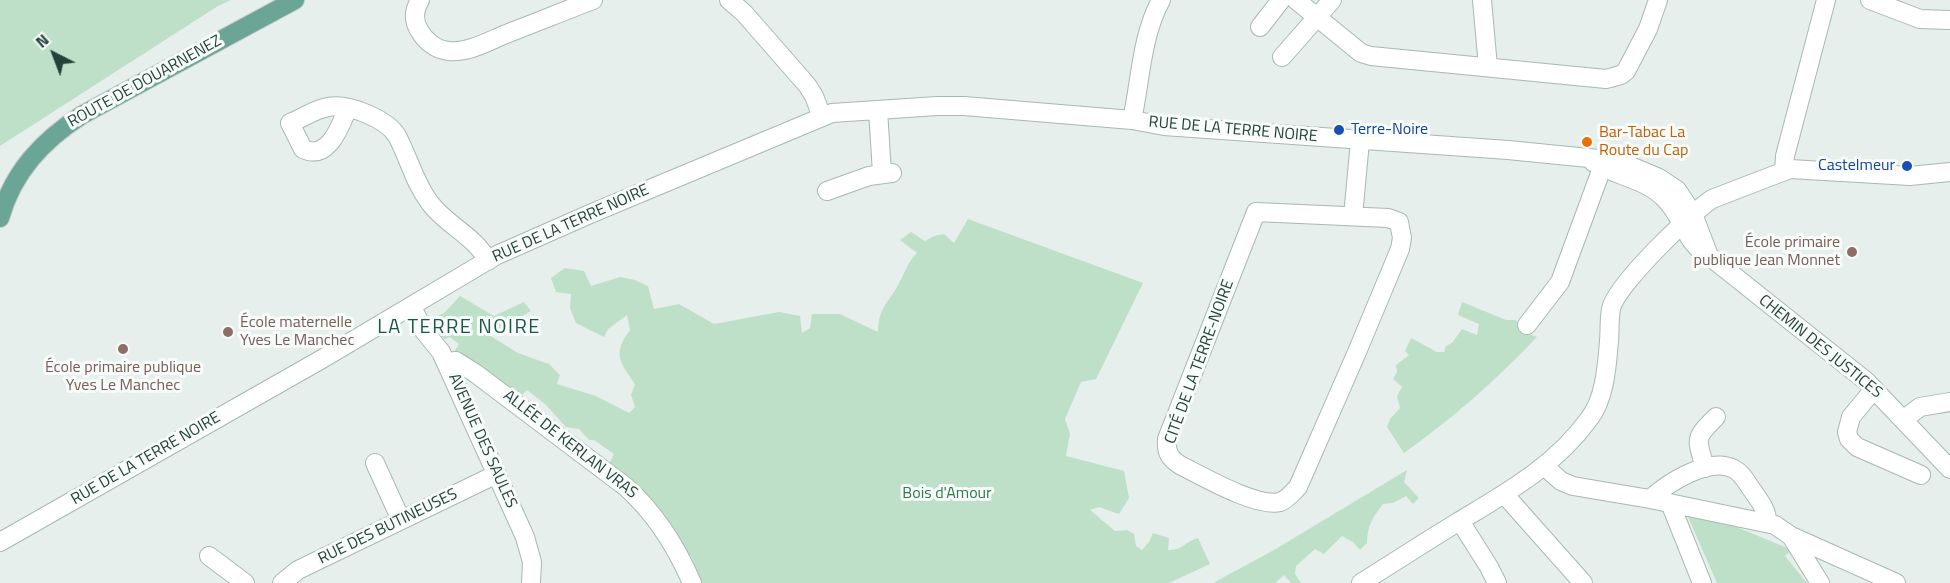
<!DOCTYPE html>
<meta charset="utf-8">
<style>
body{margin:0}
#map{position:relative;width:1950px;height:583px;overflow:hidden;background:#e6efeb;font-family:"Titillium Web",sans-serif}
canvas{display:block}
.north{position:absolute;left:24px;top:24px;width:60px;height:60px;-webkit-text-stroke:4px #f7fbf9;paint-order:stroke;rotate:318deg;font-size:16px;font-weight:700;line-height:24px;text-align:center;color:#24423a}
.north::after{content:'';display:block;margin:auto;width:21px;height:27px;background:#24423a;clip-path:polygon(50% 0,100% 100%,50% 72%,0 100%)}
</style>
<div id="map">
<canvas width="1950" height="583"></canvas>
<div class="north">N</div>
</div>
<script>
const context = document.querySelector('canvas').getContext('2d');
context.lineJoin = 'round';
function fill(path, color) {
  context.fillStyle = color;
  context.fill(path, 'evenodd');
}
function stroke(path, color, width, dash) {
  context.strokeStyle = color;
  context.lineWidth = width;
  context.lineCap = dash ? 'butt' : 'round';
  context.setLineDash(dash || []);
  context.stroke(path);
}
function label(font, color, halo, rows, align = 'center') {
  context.font = font + ' "Titillium Web",sans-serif';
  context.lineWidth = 6;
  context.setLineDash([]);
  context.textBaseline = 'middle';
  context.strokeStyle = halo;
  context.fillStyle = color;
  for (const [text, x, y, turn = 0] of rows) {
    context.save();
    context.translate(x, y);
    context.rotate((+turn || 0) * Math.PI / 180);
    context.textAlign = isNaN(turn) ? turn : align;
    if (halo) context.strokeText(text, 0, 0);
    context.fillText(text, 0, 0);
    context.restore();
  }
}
const green = new Path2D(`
 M0,0H231L218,6L0,146Z
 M968,219L1143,283L1096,379L1081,382L1065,419L1070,434L1066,456L1124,471L1129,498L1119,514L1099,507L1090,510L1115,531L1127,530L1134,534L1136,546L1142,550L1149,542L1153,533L1169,538L1168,550C1184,550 1184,542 1198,538L1210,564L1169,583H701L692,558L682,546L671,524L648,499L609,464L614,454L594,440H589L579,429L566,427L545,404L527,390L522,395L511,391L461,356L455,350L459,344L450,337L445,339L433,332L430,320L444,313L460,296L494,316L524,302L531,311L489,335L518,353L549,364L560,375L557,384L596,396L629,413L635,407L631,395L635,384C620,363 612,353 630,330L627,315L608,329L604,337L576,323L570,308L571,294L556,292L551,278L565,268L584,271L591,286L620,277L635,280L648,286L654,309L679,304L714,324L779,312L800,316L802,333L810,328L812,314H840L878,332C879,306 887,305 898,285C905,273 907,263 917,253L900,240L911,232L925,241L934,236L944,234L954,243Z
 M1462,302L1506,320H1516L1520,331L1537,337C1496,380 1452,419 1404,453L1387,427L1390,419L1400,408L1397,396L1402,387L1393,379L1397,372L1396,365L1409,355L1405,351L1411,338L1437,352H1444L1446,346L1452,343L1462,329L1477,335L1479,324L1458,315Z
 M1407,470L1404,482L1419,498L1413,504L1406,496L1393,503L1383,504C1373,517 1367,526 1367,543L1360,550L1353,542L1342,536L1324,554L1315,549L1296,566L1295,574L1301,583H1291L1284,575L1275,583H1213L1274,550Z
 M1710,516L1792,550L1785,556L1807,583H1717L1688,517Z`);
const minor = new Path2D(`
 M420,0C414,10 413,20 419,30C425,41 436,50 449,51C468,53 489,41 506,34C535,23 564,11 593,0
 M729,0L744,13L807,85L814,96L822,117
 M1296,0L1361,53L1371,56L1606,79L1621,75L1626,71L1648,29L1658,0
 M1482,0L1488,67
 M1870,0L1920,19L1950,20
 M1260,27L1281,0
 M1282,57L1332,0
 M348,108C340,126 329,161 303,149L290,123C303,118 315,109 328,107C348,103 387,119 397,136C409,158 414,182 430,203C446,225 475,236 488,261
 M878,110L882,173
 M1132,120C1141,79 1141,37 1161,0
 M1593,162C1615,176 1646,179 1664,198C1684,216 1684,243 1709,256L1866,381L1950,469
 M1784,171L1785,156L1826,0
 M827,191L869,176L892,173
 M1256,212L1388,218L1399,222L1402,238L1400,249L1357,352L1298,487C1292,493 1288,499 1280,502C1257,508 1202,476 1180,465C1169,458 1166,452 1167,439Z
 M1353,216L1360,141
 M412,307L424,331L441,352L525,537L532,562L531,583
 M1527,325L1560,282L1602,168
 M446,362L456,361L475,373L626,487C656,514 676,546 692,583
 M1874,389L1851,417L1847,432L1849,439L1857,447L1921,475
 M1904,419L1920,407L1950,402
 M375,463L401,520
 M1544,466L1561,481L1573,486L1650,499L1775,525L1791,536L1820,583
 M1705,468C1697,438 1693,440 1716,417
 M1504,494L1583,583
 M1650,499C1668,483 1709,456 1734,469C1742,473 1747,483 1752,490C1759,500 1768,511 1767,523
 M1670,503L1702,583
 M1460,521L1489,567L1497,583
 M1791,536L1896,583
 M0,542L322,359L497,255L590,214L832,113L937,106H964L1132,120L1164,126L1508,150L1619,161L1659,178L1677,190L1693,214L1709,256
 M209,556L245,583
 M282,583L298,570L497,474
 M1361,583C1393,563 1425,542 1458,522C1506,493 1555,466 1589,419C1605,399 1607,365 1609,341C1610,330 1609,319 1611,309C1615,286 1691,213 1712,199L1790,169L1910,176L1950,172`);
const major = new Path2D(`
 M0,218C13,172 42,141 82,115L295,0`);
const markers = [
 [1339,130,6,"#1a4fb4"],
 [1587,142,6,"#e8710a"],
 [1907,166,6,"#1a4fb4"],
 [1852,252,6,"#8d6e63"],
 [228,332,6,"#8d6e63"],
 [123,349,6,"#8d6e63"]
];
const streetNames = [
 ["ROUTE DE DOUARNENEZ",145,82,-29],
 ["RUE DE LA TERRE NOIRE",1233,130,5],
 ["RUE DE LA TERRE NOIRE",571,224,-24],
 ["CHEMIN DES JUSTICES",1820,347,39],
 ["CITÉ DE LA TERRE-NOIRE",1200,362,-70],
 ["AVENUE DES SAULES",482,441,66],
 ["ALLÉE DE KERLAN VRAS",570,445,38],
 ["RUE DE LA TERRE NOIRE",146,459,-30],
 ["RUE DES BUTINEUSES",388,527,-26]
];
const transitNames = [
 ["Terre-Noire",1351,130],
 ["Castelmeur",1895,166,"right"]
];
const foodNames = [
 ["Bar-Tabac La",1599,133],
 ["Route du Cap",1599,151]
];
const educationNames = [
 ["École primaire",1840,243],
 ["publique Jean Monnet",1840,261],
 ["École maternelle",240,323,"left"],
 ["Yves Le Manchec",240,341,"left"],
 ["École primaire publique",123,368,"center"],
 ["Yves Le Manchec",123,386,"center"]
];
const parkNames = [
 ["Bois d'Amour",947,494]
];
const quarterNames = [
 ["LA TERRE NOIRE",459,328]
];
fill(green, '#bfe0c8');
stroke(minor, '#a8b8b2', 20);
stroke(major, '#c2cac8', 20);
stroke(minor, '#fff', 18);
stroke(major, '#6aa596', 18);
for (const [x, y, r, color] of markers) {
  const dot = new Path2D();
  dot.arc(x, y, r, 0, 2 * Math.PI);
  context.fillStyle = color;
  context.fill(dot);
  stroke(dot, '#f7fbf9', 2);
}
label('16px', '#24423a', '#f7fbf9', streetNames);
label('16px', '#164399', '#f7fbf9', transitNames, 'left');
label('16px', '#c56008', '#f7fbf9', foodNames, 'left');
label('16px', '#785e54', '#f7fbf9', educationNames, 'right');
label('16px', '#2d7a4b', '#f7fbf9', parkNames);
context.letterSpacing = '1.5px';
label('20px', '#1f5548', '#f7fbf9', quarterNames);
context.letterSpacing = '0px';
</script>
